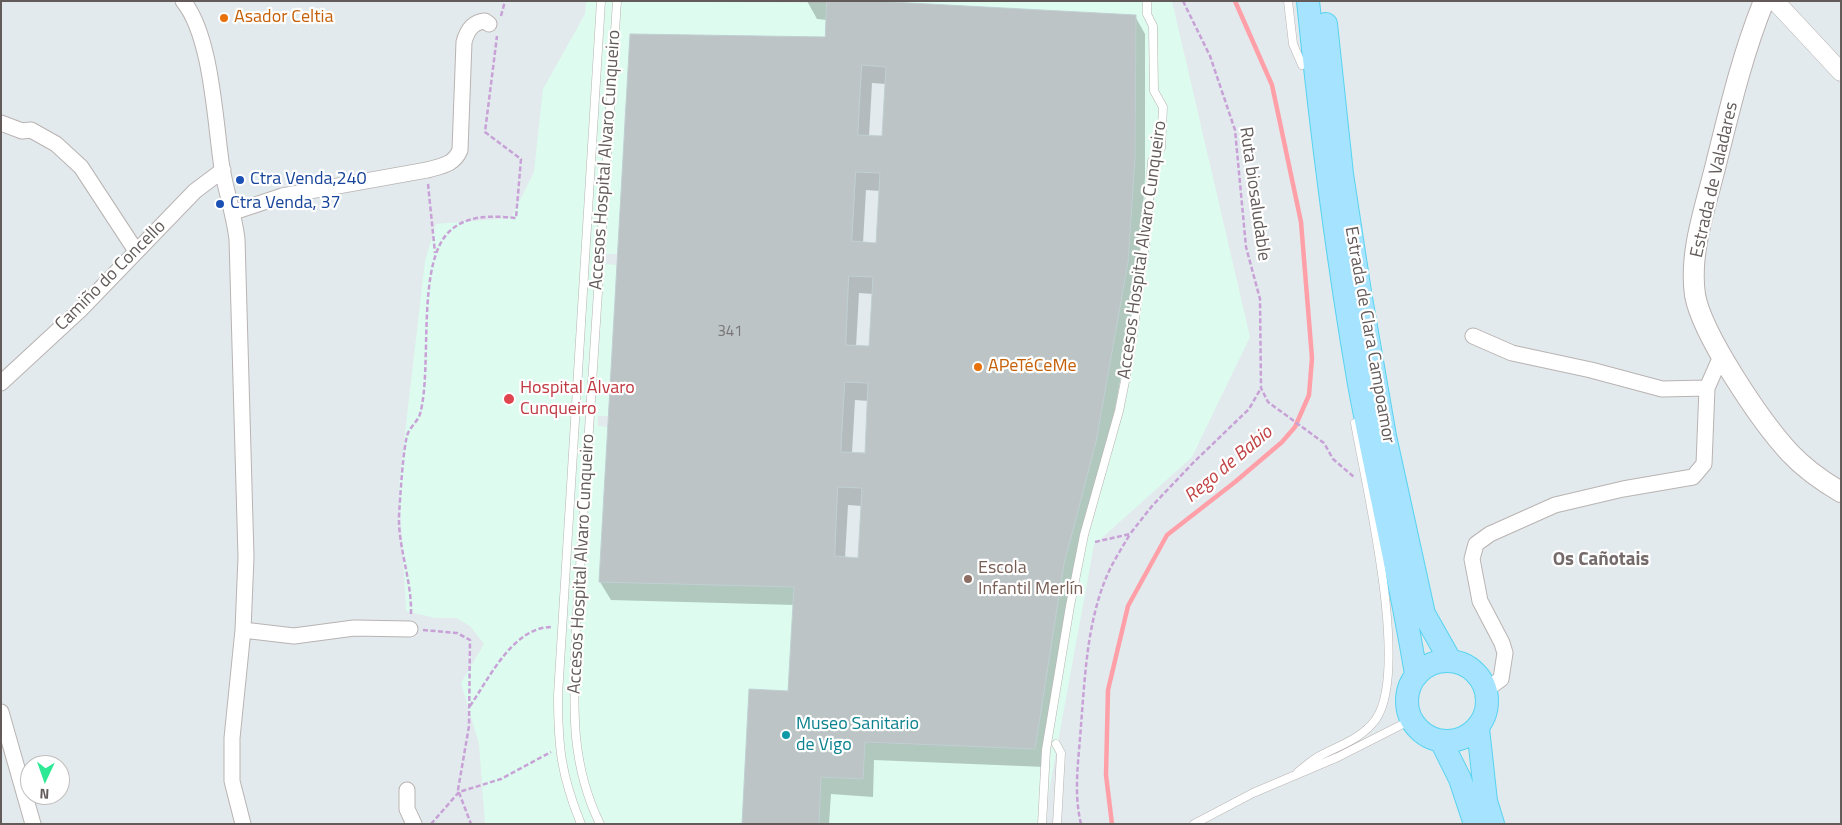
<!DOCTYPE html>
<meta charset="utf-8">
<style>
body{margin:0}
#map{position:relative;width:1842px;height:825px;overflow:hidden;background:#e2eaed;font-family:"Titillium Web",sans-serif}
canvas{display:block}
.frame{position:absolute;inset:0;border:2px solid #635a5a;pointer-events:none}
.north{position:absolute;left:20px;top:755px;width:50px;height:50px;box-sizing:border-box;background:#fff;border:1px solid #c1bdbd;border-radius:50%;rotate:183deg;font-size:14px;font-weight:700;line-height:20px;text-align:center;color:#635a5a}
.north::after{content:'';display:block;margin:auto;width:18px;height:22px;background:#2de894;clip-path:polygon(50% 0,100% 100%,50% 72%,0 100%)}
</style>
<div id="map">
<canvas width="1842" height="825"></canvas>
<div class="frame"></div>
<div class="north">N</div>
</div>
<script>
const context = document.querySelector('canvas').getContext('2d');
context.lineJoin = 'round';
function fill(path, color) {
  context.fillStyle = color;
  context.fill(path, 'evenodd');
}
function stroke(path, color, width, dash) {
  context.strokeStyle = color;
  context.lineWidth = width;
  context.lineCap = dash ? 'butt' : 'round';
  context.setLineDash(dash || []);
  context.stroke(path);
}
function label(font, color, halo, rows, align = 'center') {
  context.font = font + ' "Titillium Web",sans-serif';
  context.lineWidth = 4.5;
  context.setLineDash([]);
  context.textBaseline = 'middle';
  context.strokeStyle = halo;
  context.fillStyle = color;
  for (const [text, x, y, turn = 0] of rows) {
    context.save();
    context.translate(x, y);
    context.rotate((+turn || 0) * Math.PI / 180);
    context.textAlign = isNaN(turn) ? turn : align;
    if (halo) context.strokeText(text, 0, 0);
    context.fillText(text, 0, 0);
    context.restore();
  }
}
const medical = new Path2D(`
 M586,1L827,3L823,57L810,37L630,34L628,88L697,107L625,104L623,159L704,163L622,175L617,254H606V264L617,265L608,416H598V426L608,427L599,582L780,587L795,582L788,691L749,689L742,824H485L479,744L461,683L484,644L470,626L456,618H435L406,611L399,485L425,261L436,224L511,218L534,172L543,89L585,14Z
 M872,1H1172L1250,337L1192,457L1094,545L1043,824H819L821,777L865,743L1035,749L1064,564L1096,442L1128,262L1135,159V15Z`);
const shadow = new Path2D(`
 M807,1H872L1135,16L1145,34V178L1138,281L1106,460L1073,583L1045,767L874,760L873,797L831,794L829,824H743L789,692L795,605L611,600L600,582L631,35L826,39L827,20L817,19ZM872,83L886,84L883,137H869ZM866,190L880,191L877,244L863,243ZM859,293L873,294L870,348L856,347ZM855,400L869,401L866,454L852,453ZM848,505L862,506L859,559L845,558Z`);
const stream = new Path2D(`
 M1112,824L1106,775L1108,690L1128,606L1167,535L1235,482L1282,442L1295,427L1309,395L1312,358L1301,222L1272,85L1235,1`);
const building = new Path2D(`
 M827,1H872L1136,15L1135,159L1128,262L1096,442L1064,564L1035,749L865,742L863,779L821,777L819,824H742L749,689L788,691L794,587L599,582L630,34L825,37ZM862,65L886,67L882,136L858,135ZM856,172L880,173L876,243L852,241ZM849,276L873,277L869,346L846,345ZM845,382L868,383L865,453L841,452ZM838,487L862,488L858,558L835,556Z`);
const path = new Path2D(`
 M1183,1L1210,56L1235,130L1246,247L1260,299L1261,388L1268,402L1324,443L1333,459L1354,477
 M501,16L505,1
 M428,184L435,253
 M1095,542L1130,534L1152,506L1193,463L1249,409L1261,388
 M411,614C412,581 398,547 399,516C400,501 403,445 408,433C411,426 418,421 420,414C433,368 415,260 451,230C469,214 495,216 516,218L521,159L485,132L497,36
 M423,630L457,633L470,640L469,726L458,790L471,824
 M470,706C490,677 513,627 552,627
 M431,824L459,792L501,779L551,752
 M1081,824C1073,791 1079,758 1081,725C1085,676 1087,624 1106,578C1112,563 1122,548 1130,534`);
const service = new Path2D(`
 M1288,1L1293,44L1302,65
 M1056,744L1061,753L1057,824
 M1298,772C1304,767 1310,762 1316,758C1337,746 1361,740 1376,719C1410,669 1366,486 1355,423
 M581,824C561,775 558,747 558,695L601,1
 M600,824C568,759 574,698 576,628L617,1
 M1042,824L1046,750L1070,606L1084,535L1119,411L1130,356L1147,230L1152,161L1161,148L1163,107L1154,91L1153,26L1147,14V1
 M1194,824L1253,793L1338,757L1411,720`);
const minor = new Path2D(`
 M183,1C212,36 215,123 222,168C226,192 234,214 237,239L246,557L243,630L232,738V781L243,824
 M1,123L22,131L31,130L56,144L81,167L136,251
 M234,212L282,196L427,170C441,166 454,165 460,150L464,42C467,31 472,22 485,21L489,24
 M1473,336L1512,353L1591,370L1662,389L1707,388
 M1,383L80,310L195,191L223,170
 M243,630L294,636L354,628L410,629
 M1486,690L1501,679L1505,653L1502,643L1480,601L1472,559L1476,544L1490,534L1555,505L1623,489L1693,477L1704,464L1707,388L1722,354
 M1,712L33,824
 M407,790V809L414,824`);
const tertiary = new Path2D(`
 M1775,1L1841,72`);
const secondary = new Path2D(`
 M1764,1C1742,55 1729,112 1715,168C1705,208 1689,253 1695,295C1702,335 1762,423 1790,453C1805,469 1822,481 1841,492`);
const primary = new Path2D(`
 M1308,1C1321,130 1337,257 1359,384C1377,481 1400,577 1416,674
 M1326,24L1342,174L1360,292L1385,436L1424,614L1450,660
 M1407 701a40 40 0 1 1 80 0a40 40 0 1 1-80 0Z
 M1478,728L1486,801L1493,824
 M1441,741L1460,779L1475,824`);
const markers = [
 [224,18,5,"#e8710a"],
 [240,180,5,"#1a4fb4"],
 [220,204,5,"#1a4fb4"],
 [978,367,5,"#e8710a"],
 [509,399,6,"#e0444e"],
 [968,579,5,"#8d6e63"],
 [786,735,5,"#0f9aa8"]
];
const numberNames = [
 ["341",730,332]
];
const foodNames = [
 ["Asador Celtia",234,18],
 ["APeTéCeMe",988,367]
];
const streetNames = [
 ["Accesos Hospital Alvaro Cunqueiro",606,160,-86],
 ["Estrada de Valadares",1715,180,-77],
 ["Ruta biosaludable",1254,194,82],
 ["Accesos Hospital Alvaro Cunqueiro",1143,250,-82],
 ["Camiño do Concello",111,276,-45],
 ["Estrada de Clara Campoamor",1369,335,80],
 ["Accesos Hospital Alvaro Cunqueiro",582,564,-87]
];
const transitNames = [
 ["Ctra Venda,240",250,180],
 ["Ctra Venda, 37",230,204]
];
const healthNames = [
 ["Hospital Álvaro",520,389],
 ["Cunqueiro",520,410]
];
const educationNames = [
 ["Escola",978,569],
 ["Infantil Merlín",978,590]
];
const cultureNames = [
 ["Museo Sanitario",796,725],
 ["de Vigo",796,746]
];
const waterNames = [
 ["Rego de Babio",1229,465,-40]
];
const neighbourhoodNames = [
 ["Os Cañotais",1601,560]
];
fill(medical, '#ddfbee');
fill(shadow, '#0003');
stroke(stream, '#ffa0a9', 4.5);
fill(building, '#bcc4c6');
stroke(building, '#c0cfd2', 1);
stroke(service, '#b9b3b2', 9);
stroke(minor, '#b9b3b2', 17);
stroke(tertiary, '#b9b3b2', 19);
stroke(secondary, '#bab1b1', 22);
stroke(primary, '#57d3f0', 24);
stroke(path, '#c8a1d7', 2.5, [5, 2.5]);
stroke(service, '#fff', 8);
stroke(minor, '#fff', 15);
stroke(tertiary, '#fff', 18);
stroke(secondary, '#fff', 20);
stroke(primary, '#a5e3ff', 22);
for (const [x, y, r, color] of markers) {
  const dot = new Path2D();
  dot.arc(x, y, r, 0, 2 * Math.PI);
  context.fillStyle = color;
  context.fill(dot);
  stroke(dot, '#fff', 2);
}
label('15px', '#797475', null, numberNames);
label('18px', '#c56008', '#fff', foodNames, 'left');
label('18px', '#635a5a', '#fff', streetNames);
label('18px', '#164399', '#fff', transitNames, 'left');
label('18px', '#be3a42', '#fff', healthNames, 'left');
label('18px', '#785e54', '#fff', educationNames, 'left');
label('18px', '#0d838f', '#fff', cultureNames, 'left');
label('italic 19px', '#c24345', '#fff', waterNames);
label('bold 19px', '#756b6b', '#fff', neighbourhoodNames);
</script>
